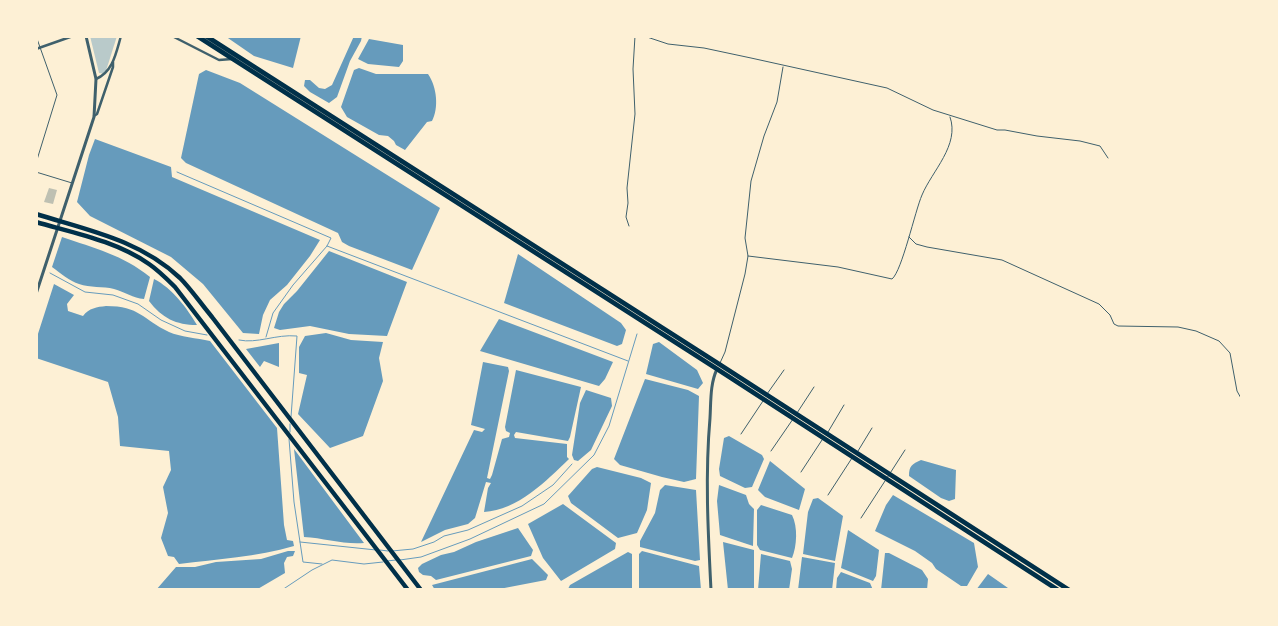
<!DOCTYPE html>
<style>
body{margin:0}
#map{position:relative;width:1278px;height:626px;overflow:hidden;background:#fdf0d5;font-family:"IBM Plex Sans",sans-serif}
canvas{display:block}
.frame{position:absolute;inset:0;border:38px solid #fdf0d5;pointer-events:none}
</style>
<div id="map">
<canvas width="1278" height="626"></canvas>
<div class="frame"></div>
</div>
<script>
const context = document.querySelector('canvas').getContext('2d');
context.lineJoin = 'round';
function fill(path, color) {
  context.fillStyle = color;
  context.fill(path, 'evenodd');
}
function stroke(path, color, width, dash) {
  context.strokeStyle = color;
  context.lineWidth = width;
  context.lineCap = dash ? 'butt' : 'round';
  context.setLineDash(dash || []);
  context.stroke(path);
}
const green = new Path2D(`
 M90,36H117L105,74L99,73Z`);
const water = new Path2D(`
 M225,36H301L293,68L254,56Z
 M354,36H362L361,41L350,61L337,97L329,103L310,92L304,86L305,80H310L319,88L325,89L332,85Z
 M369,39L403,45V61L399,67L368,64L358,59Z
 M359,68L376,74H428C437,87 439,108 432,121L427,122L405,150L396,145L394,141L388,136L379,135L347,117L341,107L354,70Z
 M206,70L240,83L440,208L412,270L349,246L342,242L338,233L186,163L181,158L199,74Z
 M95,139L171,167L172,177L320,240L310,256L287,285L270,300L263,315L259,334L243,333L203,284L171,257L90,216L77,202L89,155Z
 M62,237C94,248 123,255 150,277L144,299C133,298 125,292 114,289C103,286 90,288 79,284C70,281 60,273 52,267Z
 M329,251L407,282L387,336L349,334L310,326L280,330L274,328L279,312L284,304L297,291Z
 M518,254L621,323L626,330L622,344L617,346L504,303Z
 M154,279C172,288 187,308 197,325C176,325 162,318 149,301Z
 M54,284L74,295L67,304L68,311L83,316C89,308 97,307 106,306C140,306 142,319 169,332C180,337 197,338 210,341L277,428L284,525L287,540L293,541L294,546C257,557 217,559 179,564L174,557L168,556L161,538L168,513L163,487L171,470L169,451L120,446L118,417L108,382L36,358V340Z
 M499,319L613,362L605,379L599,386L480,351Z
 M326,333L351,340L383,342L379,358L383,381L363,436L330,448L298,414L307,375L299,373V347L305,336Z
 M659,342L697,370L703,383L698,389L646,374L653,344Z
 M279,343V367L264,361L260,367L246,349Z
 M483,362L508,367L509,371L487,478L490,479L492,475L502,439L509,437L510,433L506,431L505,427L516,370L581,387L570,437L568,441L516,432L514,435L515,438L567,444V457L569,459C546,481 518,510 484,512L488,488L491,483L486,482L475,518L468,524L445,530L421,542L474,430L482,432L485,429L471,425Z
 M645,379L688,390L699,396L696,479L684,482L662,477L620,465L614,459Z
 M586,390L611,398L612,406L591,450L578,461L574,460L572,455L580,403Z
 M729,436L762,455L764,459L752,487L745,488L720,476L719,469L724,438Z
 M294,449L364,543C345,545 324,538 304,537Z
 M921,460L956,470L955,499L949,501L941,498L909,476C909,466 912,464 921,460Z
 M770,461L805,489L799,510L765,497L758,490Z
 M597,467L641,478L651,483L647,510L637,533L618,538L571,503L568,496L592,469Z
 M665,485L696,490L700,560L695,561L640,547V541L655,513L660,490Z
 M719,485L746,495L749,504L754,509L753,546L720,535L717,501Z
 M893,495L974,543L978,567L967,586H961L936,569L932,563L915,551L875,531L886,505Z
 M818,498L843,516L835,561L803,554L808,512L813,499Z
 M563,504L616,543L615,549L561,581L543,558L528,524Z
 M761,505L792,515C798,527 797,546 792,558L760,550L757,545V510Z
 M518,528L533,550L531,556L436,580L431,576L423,575L419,572L418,568L422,564L441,555L454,552L476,542Z
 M848,530L879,550L876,576L873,581L841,568Z
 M723,542L754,550V590H728Z
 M288,551H295L293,556L287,557L284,563L285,573L256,590H156L176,567H195L216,562L261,559Z
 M642,551L699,566L701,590H639V554Z
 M628,552L632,554V590L568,589L570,585Z
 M885,553H889L922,570L928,579L927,590H881Z
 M761,554L790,561L792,569L789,590H758Z
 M802,557L835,563L832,590H798Z
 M532,559L548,575L546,580L494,590H435L432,585Z
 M841,572L870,583L873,590H836L837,578Z
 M988,574L1008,588L1007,590H976Z`);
const stream = new Path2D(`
 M177,172L331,238L327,246L293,285L273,313L266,337
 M327,246L628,361
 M50,273L85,292L113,295L138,304L161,320L185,331L207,335
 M239,340C257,344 276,334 297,336L291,417
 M290,432V424
 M289,439L294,502L303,562L322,564
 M300,542L376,550
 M380,550L388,551
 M392,551L413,549L434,542L444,536L468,530L522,506L553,485L572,464
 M400,560L421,557L470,539L544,504L594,455L609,426L637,334
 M387,561L396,560
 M282,590L312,570L332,560L364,564L383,562`);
const building = new Path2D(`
 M49,188L57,190L53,204L44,202Z`);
const service = new Path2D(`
 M36,36L57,95L36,163
 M644,36L668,44L704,48L751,58L887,88L933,110L997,130H1005L1037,136L1080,141L1100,146L1108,158
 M36,172L72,183
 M629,226L626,217L628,203L627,188L635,114L633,69L635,36
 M909,237L916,244L927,247L1002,260L1099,304L1110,315L1114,324L1118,326L1178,327L1196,331L1219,341L1230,353L1237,391L1242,400
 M748,256L838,267L892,279C902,271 915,211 922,195C932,171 960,145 950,117
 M720,363L725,352L745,274L748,256L745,238L751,181L764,136L777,102L783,67
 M767,394L784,370
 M797,413L814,387
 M828,432L844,405
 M741,434L763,401
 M771,451L793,419
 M858,451L872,428
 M801,472L822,440
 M887,478L905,450
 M828,495L852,458
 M861,518L885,481`);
const minor = new Path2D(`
 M172,36L219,60L232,59
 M36,49L73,36
 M96,79C113,72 116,53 121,36
 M94,116L97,114L113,67V62`);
const tertiary = new Path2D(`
 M36,294L94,117L96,79L86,36
 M711,590C708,532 705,475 710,418C711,401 710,384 717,369`);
const primary = new Path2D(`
 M197,36L717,369L1058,590
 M206,36L719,364L1069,590
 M36,214C87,230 140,240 180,278C191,289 201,304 212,317L421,590
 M36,222C74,233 116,241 149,264C158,270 167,279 175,287L408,590`);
fill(green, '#b9caca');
fill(water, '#669bbc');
stroke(stream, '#669bbc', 1);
fill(building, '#bec0b2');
stroke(service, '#3f606c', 1);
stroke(minor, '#3f606c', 2.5);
stroke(tertiary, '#3f606c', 3);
stroke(primary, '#003049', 4.5);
</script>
